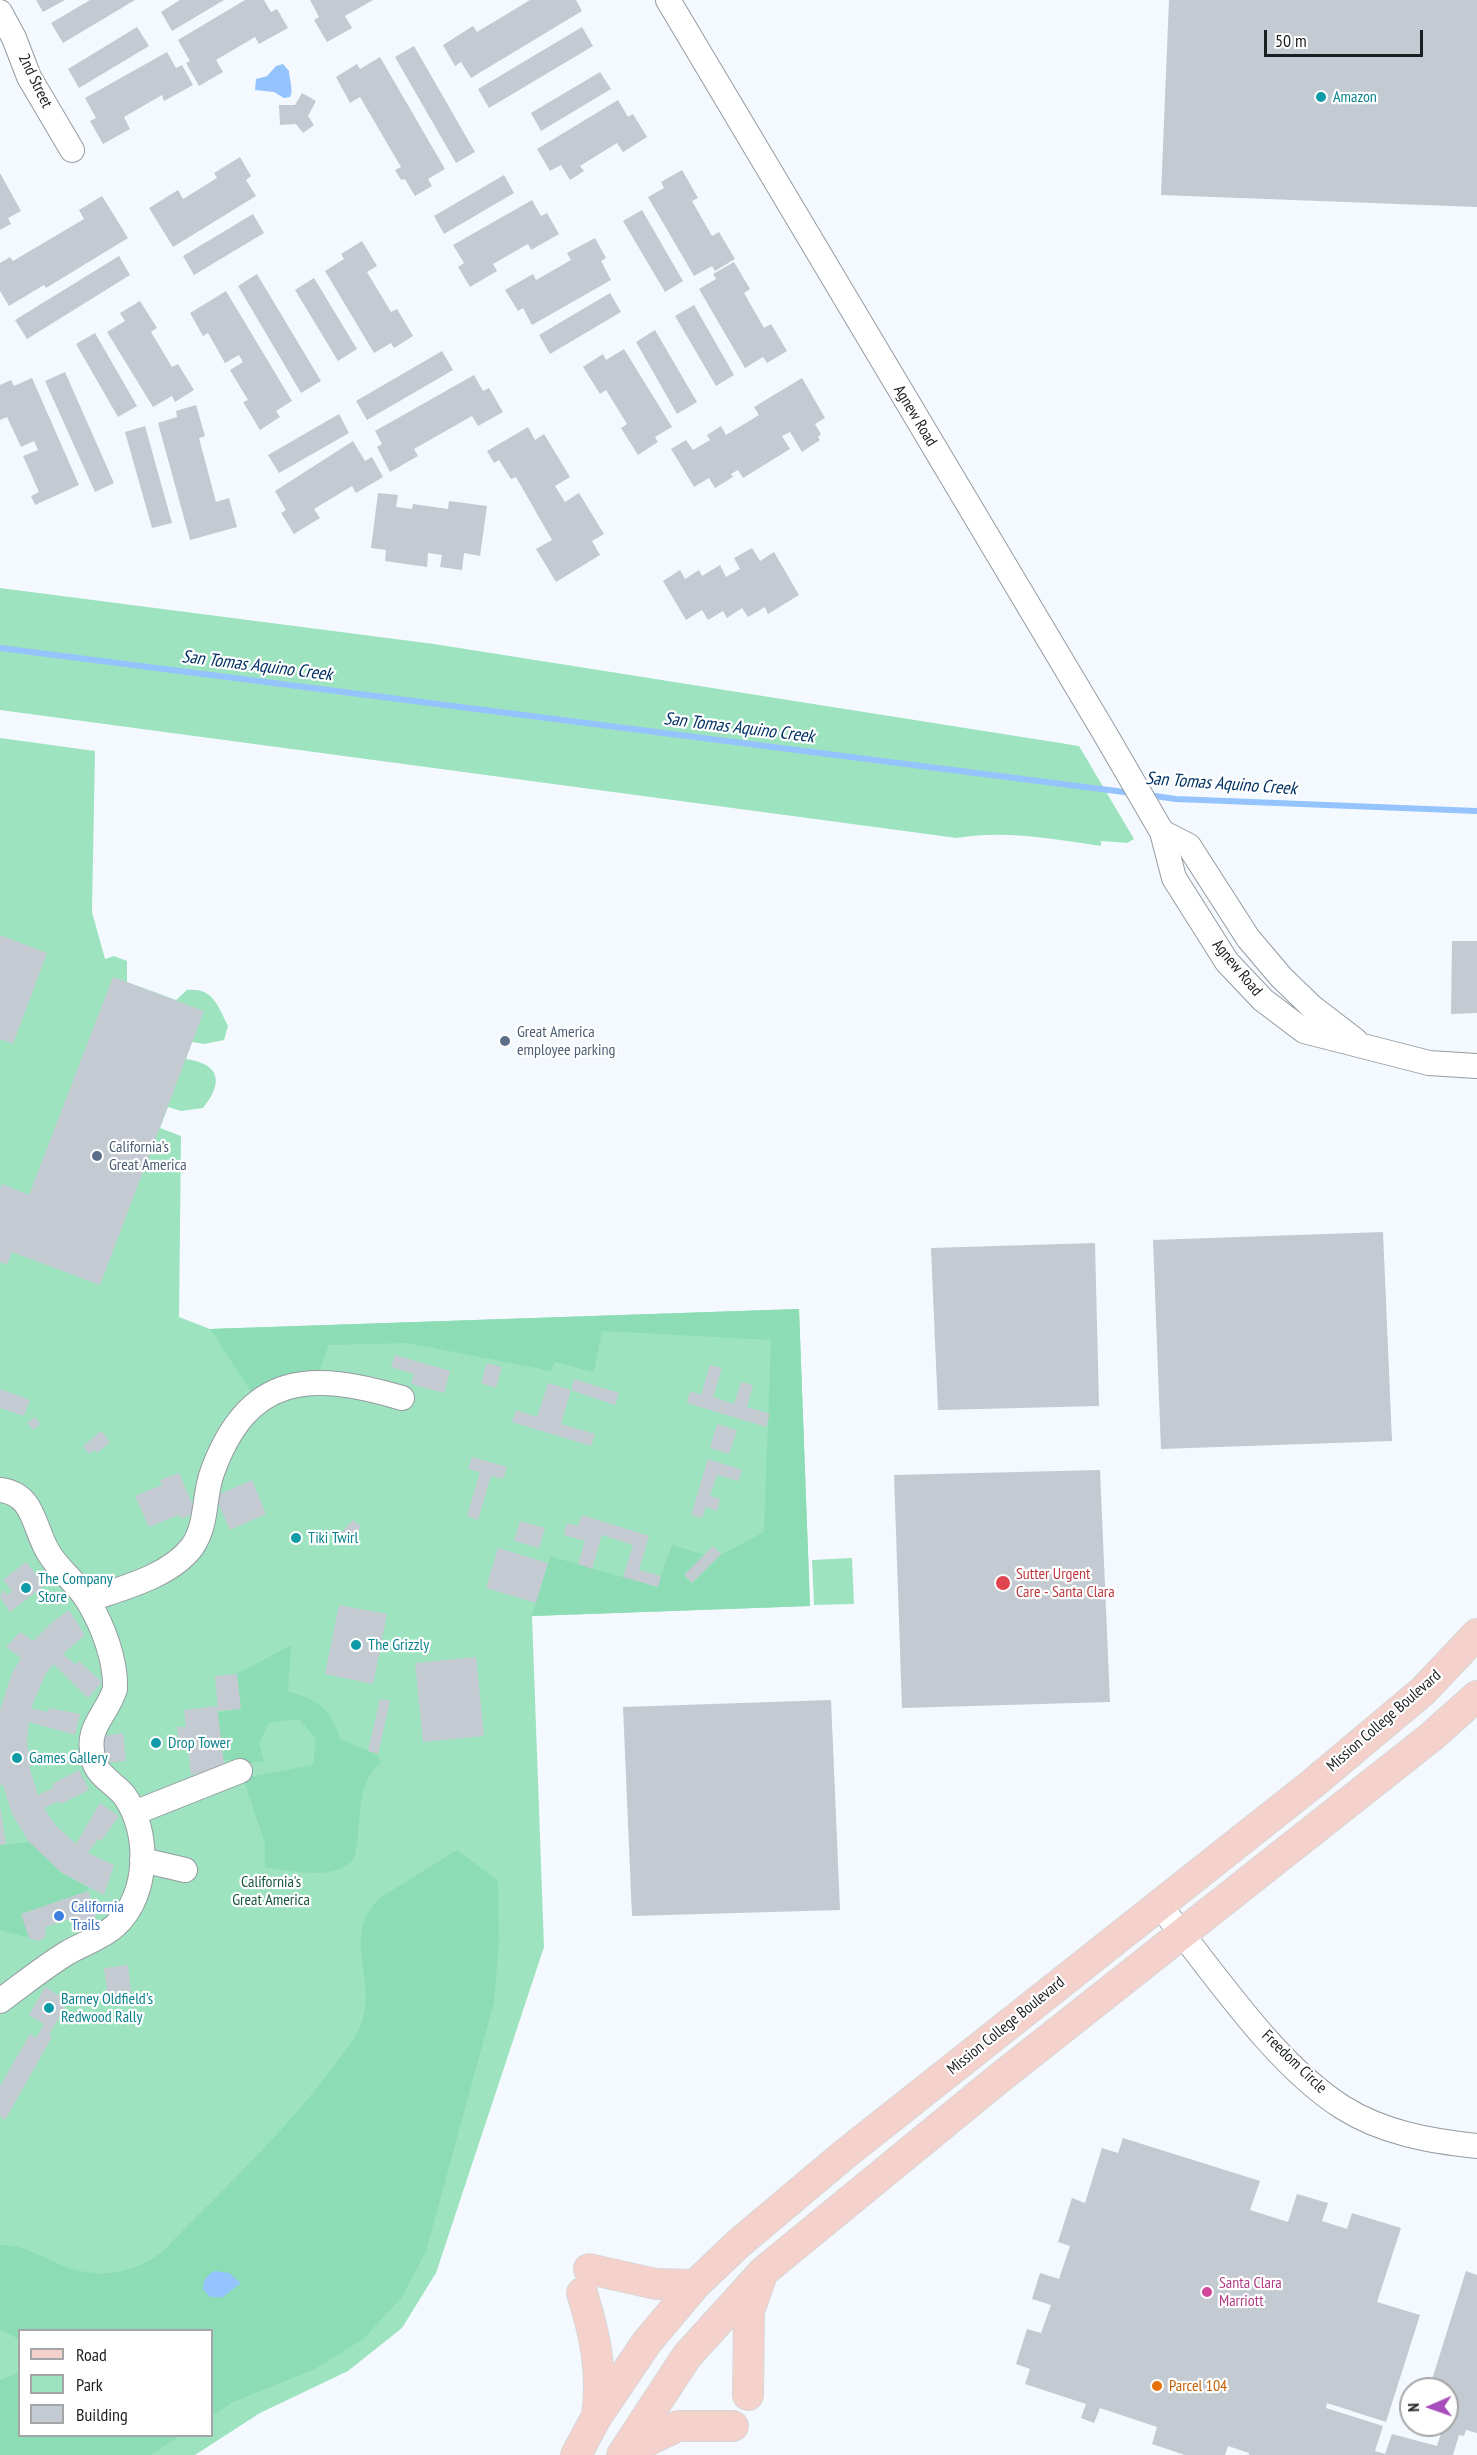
<!DOCTYPE html>
<meta charset="utf-8">
<style>
body{margin:0}
#map{position:relative;width:1477px;height:2455px;overflow:hidden;background:#f4f9ff;font-family:"PT Sans Narrow",sans-serif}
canvas{display:block}
.legend{position:absolute;left:18px;top:2329px;width:195px;height:108px;box-sizing:border-box;background:#fff;border:2px solid #a4a5a6;margin:0;padding:8px 10px;list-style:none;font-size:18px;color:#1c1f21}
.legend li{display:flex;align-items:center;gap:12px;height:30px}
.legend b{width:30px;border:2px solid #a4a5a6}
.north{position:absolute;left:1399px;top:2377px;width:60px;height:60px;box-sizing:border-box;background:#fff;border:2px solid #a4a5a6;border-radius:50%;rotate:268deg;font-size:16px;font-weight:700;line-height:24px;text-align:center;color:#1c1f21}
.north::after{content:'';display:block;margin:auto;width:21px;height:27px;background:#a84fbb;clip-path:polygon(50% 0,100% 100%,50% 72%,0 100%)}
.scale{position:absolute;left:1264px;top:30px;width:159px;height:27px;box-sizing:border-box;border:3px solid #1c1f21;border-top:0;padding-left:8px;font-size:18px;line-height:21px;white-space:nowrap;color:#1c1f21;-webkit-text-stroke:4px #fff;paint-order:stroke}
</style>
<div id="map">
<canvas width="1477" height="2455"></canvas>
<ul class="legend">
<li><b style="height:8px;background:#f5d1cc"></b>Road</li>
<li><b style="height:16px;background:#9de3c0"></b>Park</li>
<li><b style="height:16px;background:#c4cad1"></b>Building</li>
</ul>
<div class="north">N</div>
<div class="scale">50 m</div>
</div>
<script>
const context = document.querySelector('canvas').getContext('2d');
context.lineJoin = 'round';
function fill(path, color) {
  context.fillStyle = color;
  context.fill(path, 'evenodd');
}
function stroke(path, color, width, dash) {
  context.strokeStyle = color;
  context.lineWidth = width;
  context.lineCap = dash ? 'butt' : 'round';
  context.setLineDash(dash || []);
  context.stroke(path);
}
function label(font, color, halo, rows, align = 'center') {
  context.font = font + ' "PT Sans Narrow",sans-serif';
  context.lineWidth = 4.5;
  context.setLineDash([]);
  context.textBaseline = 'middle';
  context.strokeStyle = halo;
  context.fillStyle = color;
  for (const [text, x, y, turn = 0] of rows) {
    context.save();
    context.translate(x, y);
    context.rotate((+turn || 0) * Math.PI / 180);
    context.textAlign = isNaN(turn) ? turn : align;
    if (halo) context.strokeText(text, 0, 0);
    context.fillText(text, 0, 0);
    context.restore();
  }
}
const green = new Path2D(`
 M0,588L434,644L1079,746L1134,839L1127,843L1101,841V846C1052,839 1006,830 957,838L0,710Z
 M0,738L95,751L92,912L105,959L114,956L127,961V982L176,1000L187,990C213,987 218,1006 228,1026L224,1040L204,1044L192,1042L186,1059C220,1064 224,1082 203,1108L181,1111L168,1107L160,1128L181,1136L179,1317L210,1329L799,1309L810,1606L532,1616L544,1947L436,2273L402,2328L348,2371L260,2413L195,2455H0ZM20,2330H212V2436H20Z
 M852,1558L854,1604L814,1605L812,1560Z`);
const forest = new Path2D(`
 M799,1309L810,1606L532,1616L550,1556L657,1587L672,1545L705,1555L684,1575L692,1583L717,1557L764,1532L771,1340L602,1331L594,1372L555,1362L551,1371L408,1343L329,1345L319,1372L252,1393L210,1329Z
 M291,1645L288,1692C315,1697 333,1711 340,1739L375,1753L381,1762C352,1788 364,1826 354,1859C335,1882 293,1870 265,1868V1843L243,1778L313,1765L316,1739L299,1719L269,1723L259,1743L264,1761L230,1766V1760H223L217,1712L241,1709L237,1674Z
 M29,1842L62,1873L89,1888L29,1938L0,1930V1845Z
 M457,1850L498,1881L499,1940L494,2002L426,2251L402,2297L363,2339L315,2369L233,2402L212,2416V2330H20L19,2339L0,2330V2245C24,2245 40,2256 61,2265C98,2280 136,2275 165,2249C221,2191 281,2136 329,2072C340,2058 353,2043 360,2027C380,1981 339,1937 380,1898Z
 M19,2373L20,2436H180L150,2455H0V2380Z`);
const water = new Path2D(`
 M283,64L289,71C289,78 294,91 290,97L284,98L274,92L255,90L256,79L267,76L276,66Z
 M215,2271L229,2273L241,2283L223,2297H210L203,2289C203,2280 207,2275 215,2271Z`);
const stream = new Path2D(`
 M0,648L1132,793
 M1148,795L1176,799L1477,811`);
const building = new Path2D(`
 M36,0H65L43,12Z
 M90,0H135L63,43L51,23Z
 M180,0H224L172,31L161,12Z
 M245,0H264L271,12L277,9L288,28L259,44L255,37L216,60L223,72L199,86L186,63L190,61L178,40Z
 M310,0H373L345,16L352,28L327,42L314,20L319,17Z
 M530,0H576L582,11L471,78L461,62L455,66L443,45L473,26L477,32Z
 M1169,0H1477V207L1161,195Z
 M137,27L149,46L79,88L68,69Z
 M582,27L593,46L489,108L478,89Z
 M414,46L475,152L456,163L395,57Z
 M167,52L176,68L182,65L193,85L164,101L162,95L124,117L130,129L103,144L90,121L96,118L85,98Z
 M380,57L445,169L428,179L432,186L415,196L405,179L401,180L395,170L401,167L360,97L350,103L336,77L357,64L360,69Z
 M600,72L611,89L541,131L531,113Z
 M302,93L316,101L308,116L314,125L303,133L296,124L280,125L279,105H295Z
 M618,100L628,117L633,114L647,137L623,152L617,143L580,166L584,171L570,180L561,165L550,171L537,149Z
 M240,157L251,176L246,180L256,196L173,247L149,208L178,190L183,199L217,178L214,173Z
 M682,170L698,198L692,201L712,236L719,232L735,259L715,271L712,266L694,276L648,197L664,188L661,182Z
 M0,173L21,211L8,218L11,224L0,230Z
 M504,175L514,193L444,234L434,216Z
 M102,196L128,238L46,288L44,285L9,306L0,291V263L10,257L13,261L84,219L79,210Z
 M532,200L541,216L547,213L559,234L531,250L528,244L493,264L497,271L470,287L458,267L464,263L453,245Z
 M642,210L683,281L665,292L623,221Z
 M253,214L264,233L194,275L183,256Z
 M595,238L606,258L601,261L611,280L532,325L523,308L518,311L505,290L533,274L536,280L571,260L567,253Z
 M362,241L377,266L367,272L391,312L397,309L413,336L394,348L391,343L374,353L325,271L344,259L341,254Z
 M119,256L130,275L27,339L15,320Z
 M734,262L750,289L744,293L764,328L771,324L787,351L767,363L763,357L745,368L699,289L716,279L713,274Z
 M257,274L321,381L301,393L238,286Z
 M314,278L357,349L338,361L295,290Z
 M226,291L292,401L276,411L280,417L260,430L243,402L248,400L230,370L243,362L239,355L225,363L208,333L203,336L190,313Z
 M610,293L621,312L550,354L539,335Z
 M140,301L157,328L151,332L172,367L178,364L194,390L175,402L172,396L153,407L107,332L125,321L120,313Z
 M694,305L734,375L716,386L675,316Z
 M655,330L697,402L677,414L636,342Z
 M95,333L137,406L118,417L76,344Z
 M624,349L672,427L655,437L658,442L638,455L621,428L627,424L606,390L600,394L583,367L603,354L606,360Z
 M442,351L453,370L367,420L356,401Z
 M65,372L114,483L95,492L45,381Z
 M474,375L483,391L489,388L503,412L478,426L472,416L414,449L418,456L390,472L377,447L382,444L375,431Z
 M32,378L79,485L35,505L31,496L39,492L23,456L38,450L34,441L21,447L7,417L0,420V385L11,380L14,386Z
 M802,378L825,418L815,424L821,434L818,437L820,440L802,452L790,432L782,436L790,449L743,478L738,470L731,474L733,477L715,488L709,478L694,487L671,449L686,440L693,450L710,440L707,435L721,426L726,435L759,415L754,407Z
 M196,405L205,436L199,438L216,502L229,498L237,527L190,540L158,423L177,417L176,411Z
 M339,414L349,433L279,473L268,455Z
 M145,426L172,523L152,528L125,432Z
 M528,427L535,440L544,434L570,477L555,486L565,502L579,493L604,534L592,541L600,555L556,582L536,549L552,540L516,477L511,479L499,460L494,463L487,451Z
 M353,441L365,461L372,457L383,477L356,493L352,486L314,509L320,518L294,534L281,513L286,510L275,491Z
 M378,493L398,495L396,507L412,509L413,504L448,509L449,501L487,506L480,556L464,553L462,570L440,567L442,555L428,553L427,567L385,561L386,550L371,548Z
 M752,548L760,561L774,552L799,595L768,614L765,607L748,617L742,608L727,618L723,611L708,620L702,610L686,620L663,581L680,570L685,579L699,570L702,576L720,565L726,577L740,569L734,558Z
 M0,935L47,953L13,1044L0,1039Z
 M1452,941H1477V1013L1451,1014Z
 M113,977L204,1011L100,1285L12,1252L7,1265L0,1262V1189L2,1184L29,1195Z
 M1383,1232L1392,1441L1161,1449L1153,1240Z
 M1095,1243L1099,1406L938,1410L931,1248Z
 M395,1355L450,1371L444,1393L411,1384L414,1374L391,1367Z
 M487,1363L502,1367L496,1388L481,1383Z
 M710,1365L722,1368L713,1397L734,1404L741,1382L753,1385L747,1407L770,1414L766,1427L687,1403L690,1391L701,1395Z
 M574,1379L619,1393L615,1405L571,1390L561,1424L595,1434L591,1446L512,1422L516,1410L537,1417L548,1383L571,1390Z
 M0,1389L30,1400L24,1416L0,1408Z
 M35,1417L40,1424L33,1430L27,1423Z
 M717,1424L737,1430L729,1454L710,1448Z
 M101,1431L110,1442L97,1453L94,1450L89,1454L83,1446Z
 M472,1457L507,1467L503,1479L491,1476L478,1520L467,1516L480,1472L468,1469Z
 M708,1459L742,1470L738,1481L717,1475L710,1496L720,1499L717,1511L706,1507L702,1518L691,1515Z
 M1100,1470L1110,1702L902,1708L894,1475Z
 M179,1473L196,1513L181,1519L179,1515L149,1527L135,1496L162,1485L160,1480Z
 M252,1480L266,1514L230,1530L215,1496Z
 M582,1515L649,1536L639,1570L661,1576L658,1587L623,1577L633,1545L602,1535L592,1569L578,1564L585,1541L564,1535L567,1523L578,1526Z
 M353,1520L361,1527L345,1545L337,1537Z
 M520,1521L545,1528L539,1548L514,1541Z
 M713,1546L721,1554L692,1583L684,1575Z
 M498,1548L548,1563L536,1603L486,1588Z
 M26,1562L45,1585L10,1612L0,1597L3,1589L7,1595L12,1591L3,1580Z
 M339,1605L387,1614L373,1684L325,1674Z
 M69,1610L85,1635L63,1654L76,1665L79,1661L102,1682L88,1698L54,1664L46,1673L31,1708L48,1712L49,1708L80,1714L75,1735L29,1722L27,1741L28,1751H32L34,1766H29L38,1795L53,1788L52,1784L79,1770L89,1790L61,1804L59,1801L44,1808L55,1825L76,1844L100,1803L119,1816L101,1841L98,1839L88,1853L114,1865L104,1895L62,1873L29,1842L12,1814L3,1785H0V1710L12,1673L21,1658L6,1647L20,1632L33,1641L51,1623Z
 M476,1657L484,1736L423,1742L415,1663Z
 M237,1674L241,1709L218,1711L215,1676Z
 M380,1699L390,1701L378,1754L368,1751Z
 M831,1700L840,1910L632,1916L623,1707Z
 M217,1706L225,1771L191,1775L188,1749L180,1750L177,1727H186L184,1710Z
 M123,1733L126,1761L104,1763L102,1736Z
 M0,1806L6,1844L0,1845Z
 M88,1891L96,1915L93,1922L83,1925L77,1922L75,1917L46,1927L45,1938L37,1941L29,1938L21,1914Z
 M128,1965L131,1993L108,1996L104,1968Z
 M45,1987L68,2001L49,2035L52,2037L5,2120L0,2116V2086L30,2034L36,2038L44,2024L29,2015Z
 M1123,2138L1260,2181L1250,2210L1288,2222L1297,2194L1328,2203L1322,2221L1347,2229L1352,2213L1401,2228L1377,2302L1420,2315L1386,2422L1327,2403L1326,2408L1383,2426L1375,2451L1385,2454L1392,2434L1437,2446L1442,2430L1430,2425H1447V2389H1429L1466,2271L1477,2275V2433L1466,2430L1464,2436L1459,2435L1453,2455H1249V2453L1228,2446L1225,2455H1185L1152,2444L1157,2427L1100,2408L1094,2423L1081,2418L1086,2404L1025,2384L1030,2369L1016,2364L1027,2329L1041,2333L1051,2305L1032,2299L1040,2273L1059,2279L1070,2246L1058,2242L1072,2198L1085,2203L1102,2148L1118,2153Z`);
const minor = new Path2D(`
 M668,0L1104,732L1162,832L1174,878L1227,962L1263,1000L1304,1031L1429,1063L1477,1066
 M0,12L14,38L29,77L72,150
 M1162,832L1189,846L1248,938L1281,977L1312,1007L1355,1040
 M0,1490C36,1494 33,1530 50,1555C61,1572 78,1584 88,1601C103,1626 116,1660 115,1689C106,1717 84,1727 94,1761C97,1775 115,1784 124,1795C150,1831 150,1894 115,1926C102,1938 82,1944 67,1953C44,1967 22,1985 0,2001
 M88,1600C122,1588 169,1577 192,1547C208,1524 203,1498 212,1473C248,1372 311,1371 402,1398
 M134,1813L240,1771
 M142,1860L185,1870
 M1159,1905C1213,1970 1271,2061 1342,2107C1383,2133 1430,2141 1477,2146`);
const major = new Path2D(`
 M589,2269L656,2284L695,2285
 M582,2293C595,2334 603,2373 597,2416
 M748,2395L749,2311L760,2280
 M626,2451L678,2426H733
 M576,2455L597,2416L647,2342L695,2285L738,2244L845,2154L1311,1785L1423,1691L1477,1634
 M622,2455L687,2356L764,2271L997,2080L1431,1737L1477,1696`);
const markers = [
 [1321,97,6,"#0f9aa8"],
 [505,1041,6,"#5c6f8a"],
 [97,1156,6,"#5c6f8a"],
 [296,1538,6,"#0f9aa8"],
 [1003,1583,8,"#e0444e"],
 [26,1588,6,"#0f9aa8"],
 [356,1645,6,"#0f9aa8"],
 [156,1743,6,"#0f9aa8"],
 [17,1758,6,"#0f9aa8"],
 [59,1916,6,"#3f7fe0"],
 [49,2008,6,"#0f9aa8"],
 [1207,2292,6,"#d1479c"],
 [1157,2386,6,"#e8710a"]
];
const streetNames = [
 ["2nd Street",35,81,64],
 ["Agnew Road",915,416,59],
 ["Agnew Road",1237,968,50],
 ["Mission College Boulevard",1384,1721,-41],
 ["Mission College Boulevard",1006,2026,-39],
 ["Freedom Circle",1294,2062,44]
];
const cultureNames = [
 ["Amazon",1333,97],
 ["Tiki Twirl",308,1538],
 ["The Company",38,1579],
 ["Store",38,1597],
 ["The Grizzly",368,1645],
 ["Drop Tower",168,1743],
 ["Games Gallery",29,1758],
 ["Barney Oldfield's",61,1999],
 ["Redwood Rally",61,2017]
];
const serviceNames = [
 ["Great America",517,1032],
 ["employee parking",517,1050],
 ["California’s",109,1147],
 ["Great America",109,1165]
];
const healthNames = [
 ["Sutter Urgent",1016,1574],
 ["Care - Santa Clara",1016,1592]
];
const parkNames = [
 ["California's",271,1882],
 ["Great America",271,1900]
];
const shopNames = [
 ["California",71,1907],
 ["Trails",71,1925]
];
const hotelNames = [
 ["Santa Clara",1219,2283],
 ["Marriott",1219,2301]
];
const foodNames = [
 ["Parcel 104",1169,2386]
];
const waterNames = [
 ["San Tomas Aquino Creek",257,666,7],
 ["San Tomas Aquino Creek",739,728,7],
 ["San Tomas Aquino Creek",1221,784,4]
];
fill(green, '#9de3c0');
fill(forest, '#8cdcb5');
fill(water, '#95c3fe');
stroke(stream, '#95c3fe', 6);
fill(building, '#c4cad1');
stroke(minor, '#959ba1', 26);
stroke(major, '#d6d7d7', 32);
stroke(minor, '#fff', 24);
stroke(major, '#f5d1cc', 30);
for (const [x, y, r, color] of markers) {
  const dot = new Path2D();
  dot.arc(x, y, r, 0, 2 * Math.PI);
  context.fillStyle = color;
  context.fill(dot);
  stroke(dot, '#fff', 2);
}
label('16px', '#1c1f21', '#fff', streetNames);
label('16px', '#0d838f', '#fff', cultureNames, 'left');
label('16px', '#4e5e75', '#fff', serviceNames, 'left');
label('16px', '#be3a42', '#fff', healthNames, 'left');
label('16px', '#18563d', '#fff', parkNames);
label('16px', '#366cbe', '#fff', shopNames, 'left');
label('16px', '#b23c85', '#fff', hotelNames, 'left');
label('16px', '#c56008', '#fff', foodNames, 'left');
label('italic 18px', '#023264', '#fff', waterNames);
</script>
